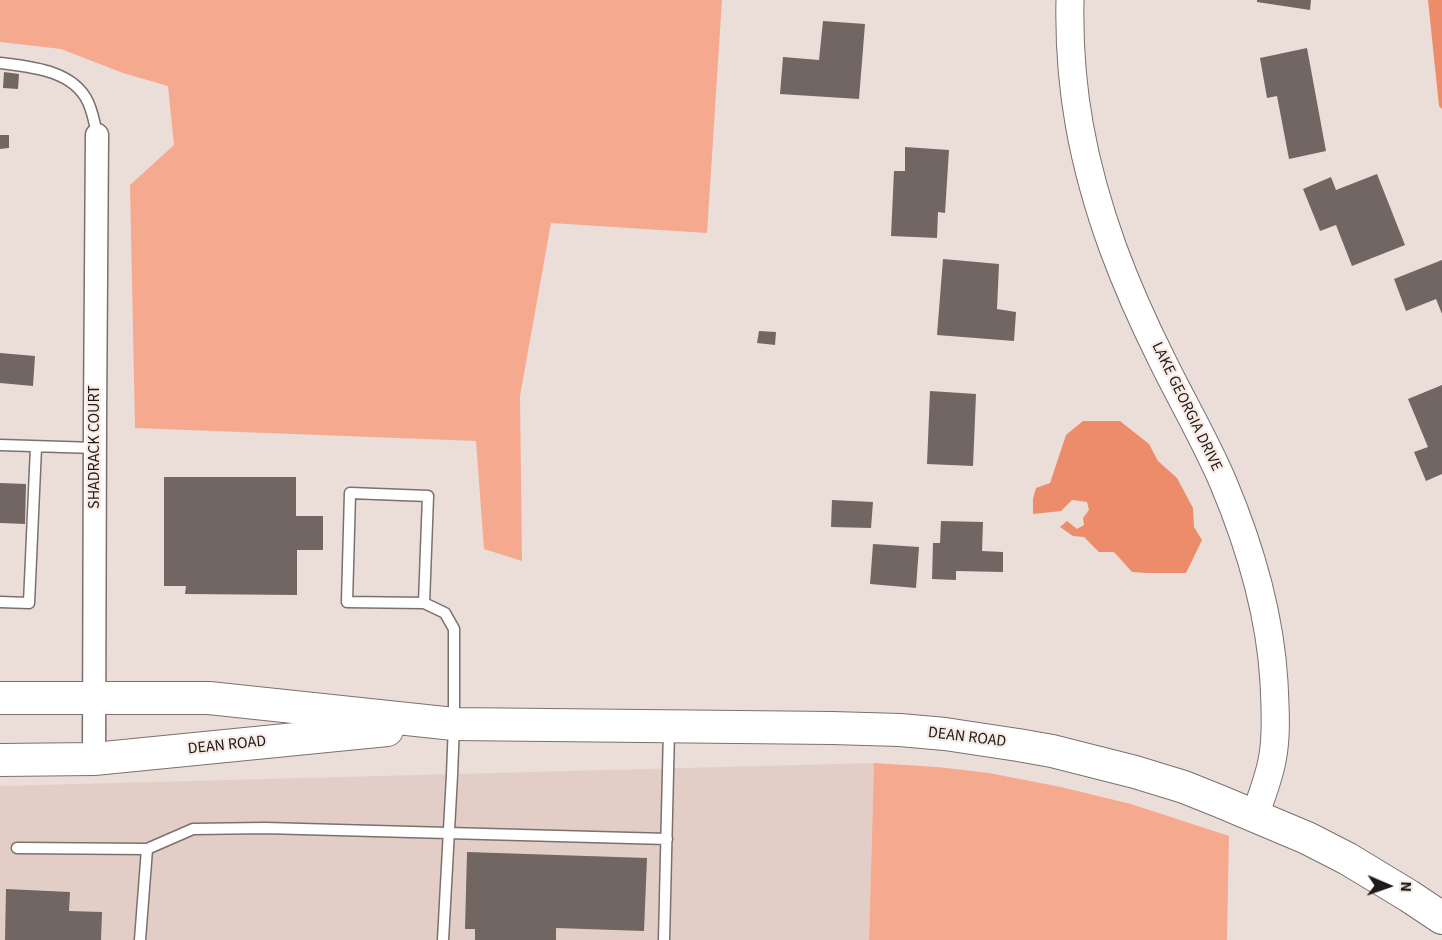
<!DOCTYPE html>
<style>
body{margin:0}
#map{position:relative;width:1442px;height:940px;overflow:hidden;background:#ebded9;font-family:"Source Sans 3",sans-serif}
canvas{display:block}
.north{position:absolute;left:1358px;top:856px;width:60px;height:60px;-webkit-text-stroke:4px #f8ebe6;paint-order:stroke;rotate:92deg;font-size:16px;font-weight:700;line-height:24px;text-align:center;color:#1f1a19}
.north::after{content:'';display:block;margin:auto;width:21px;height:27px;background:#1f1a19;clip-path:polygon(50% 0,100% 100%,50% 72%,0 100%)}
</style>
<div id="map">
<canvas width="1442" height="940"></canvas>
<div class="north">N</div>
</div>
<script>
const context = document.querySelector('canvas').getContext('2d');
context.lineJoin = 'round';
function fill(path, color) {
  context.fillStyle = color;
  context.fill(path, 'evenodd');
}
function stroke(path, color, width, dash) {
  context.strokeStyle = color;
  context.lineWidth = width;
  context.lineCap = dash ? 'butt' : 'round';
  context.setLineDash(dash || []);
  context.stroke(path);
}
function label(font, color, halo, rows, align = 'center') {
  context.font = font + ' "Source Sans 3",sans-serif';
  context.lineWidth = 4.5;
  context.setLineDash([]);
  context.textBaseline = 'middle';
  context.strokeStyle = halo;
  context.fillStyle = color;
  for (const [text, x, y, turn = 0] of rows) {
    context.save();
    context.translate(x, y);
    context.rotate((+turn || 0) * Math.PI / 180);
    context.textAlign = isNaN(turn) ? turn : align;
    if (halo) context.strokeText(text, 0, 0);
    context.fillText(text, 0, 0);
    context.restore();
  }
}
const built = new Path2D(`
 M874,763L869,940H0V786Z`);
const green = new Path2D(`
 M0,0H722L707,233L551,223L520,396L522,561L484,549L476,441L135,428L130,185L174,145L168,86L123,73L61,49L0,42Z
 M874,763L937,767L989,773L1061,787L1131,804L1229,836L1227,940H869Z`);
const water = new Path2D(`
 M1428,0H1442V109L1439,106Z
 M1083,421H1120L1149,444L1158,461L1177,478L1193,508L1194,527L1202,540L1186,573H1147L1132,572L1114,552H1099L1084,537L1073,536L1060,527L1067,521L1077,529L1084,525L1083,518L1089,510L1087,502L1072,500L1061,511L1033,514V499L1036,488L1050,483L1066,435Z`);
const building = new Path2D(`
 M1257,0H1311L1310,10L1257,2Z
 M823,21L865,24L859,99L780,94L783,57L819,60Z
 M1307,48L1326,151L1289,159L1277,96L1267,98L1260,58Z
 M4,72L19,74L18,89L3,88Z
 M0,135H9V148L0,149Z
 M905,147L949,150L945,213L938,212L937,238L891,236L894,171H905Z
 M1377,174L1405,245L1352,266L1336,225L1320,231L1303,189L1331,177L1336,190Z
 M943,259L999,264L997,309L1016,312L1014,341L937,335Z
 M1442,260V314L1436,299L1406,311L1394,279Z
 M759,331L776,332L775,345L757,343Z
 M0,353L35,356L33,386L0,383Z
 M1442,385V474L1426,481L1414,452L1428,447L1408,399Z
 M930,391L976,394L973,466L927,464Z
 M164,477H296V516H323V550H297V595L185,594L186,586H164Z
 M0,483L26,484L25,524L0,523Z
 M832,500L873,502L871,528L831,527Z
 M941,521L983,522L982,551L1003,552V572L956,571V580L932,579L933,543H940Z
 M873,544L919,547L916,588L870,584Z
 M467,852L647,858L644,931L556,928V940H475V929H465Z
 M6,889L70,892L69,911L102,912L101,940H5Z`);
const service = new Path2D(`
 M0,63C31,67 73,70 88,102C93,113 95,124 97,135
 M0,445L95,448
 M0,602L29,603L36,447
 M424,603L428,496L350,493L347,602L424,603L445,613L454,629V724L452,775L443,940
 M17,848L147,849L193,829L265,828L667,839
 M140,940L147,849
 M664,940L669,730`);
const minor = new Path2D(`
 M94,759L95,417L97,135`);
const tertiary = new Path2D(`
 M1070,0C1068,88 1083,165 1113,248C1127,286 1144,324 1162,360C1182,401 1205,440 1223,482C1250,546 1270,613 1274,682C1275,706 1277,731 1273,755C1270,776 1262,795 1255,815`);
const secondary = new Path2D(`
 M0,698H209L454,724L832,728L900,730L945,734L1018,745L1052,751L1135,772L1184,787L1219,801L1307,838L1348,859L1409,896L1442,918
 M0,760L94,759L387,730`);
const streetNames = [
 ["LAKE GEORGIA DRIVE",1186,407,64],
 ["SHADRACK COURT",95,447,-90],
 ["DEAN ROAD",967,738,7],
 ["DEAN ROAD",227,746,-6]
];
fill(built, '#e3cec7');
fill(green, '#f5aa90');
fill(water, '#ec8c6a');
fill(building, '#716662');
stroke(service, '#7c706d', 13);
stroke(minor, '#7c706d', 25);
stroke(tertiary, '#7c706d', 29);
stroke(secondary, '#7c706d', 34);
stroke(service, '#fff', 10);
stroke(minor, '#fff', 22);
stroke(tertiary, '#fff', 27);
stroke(secondary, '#fff', 32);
label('16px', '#1f1a19', '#f8ebe6', streetNames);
</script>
